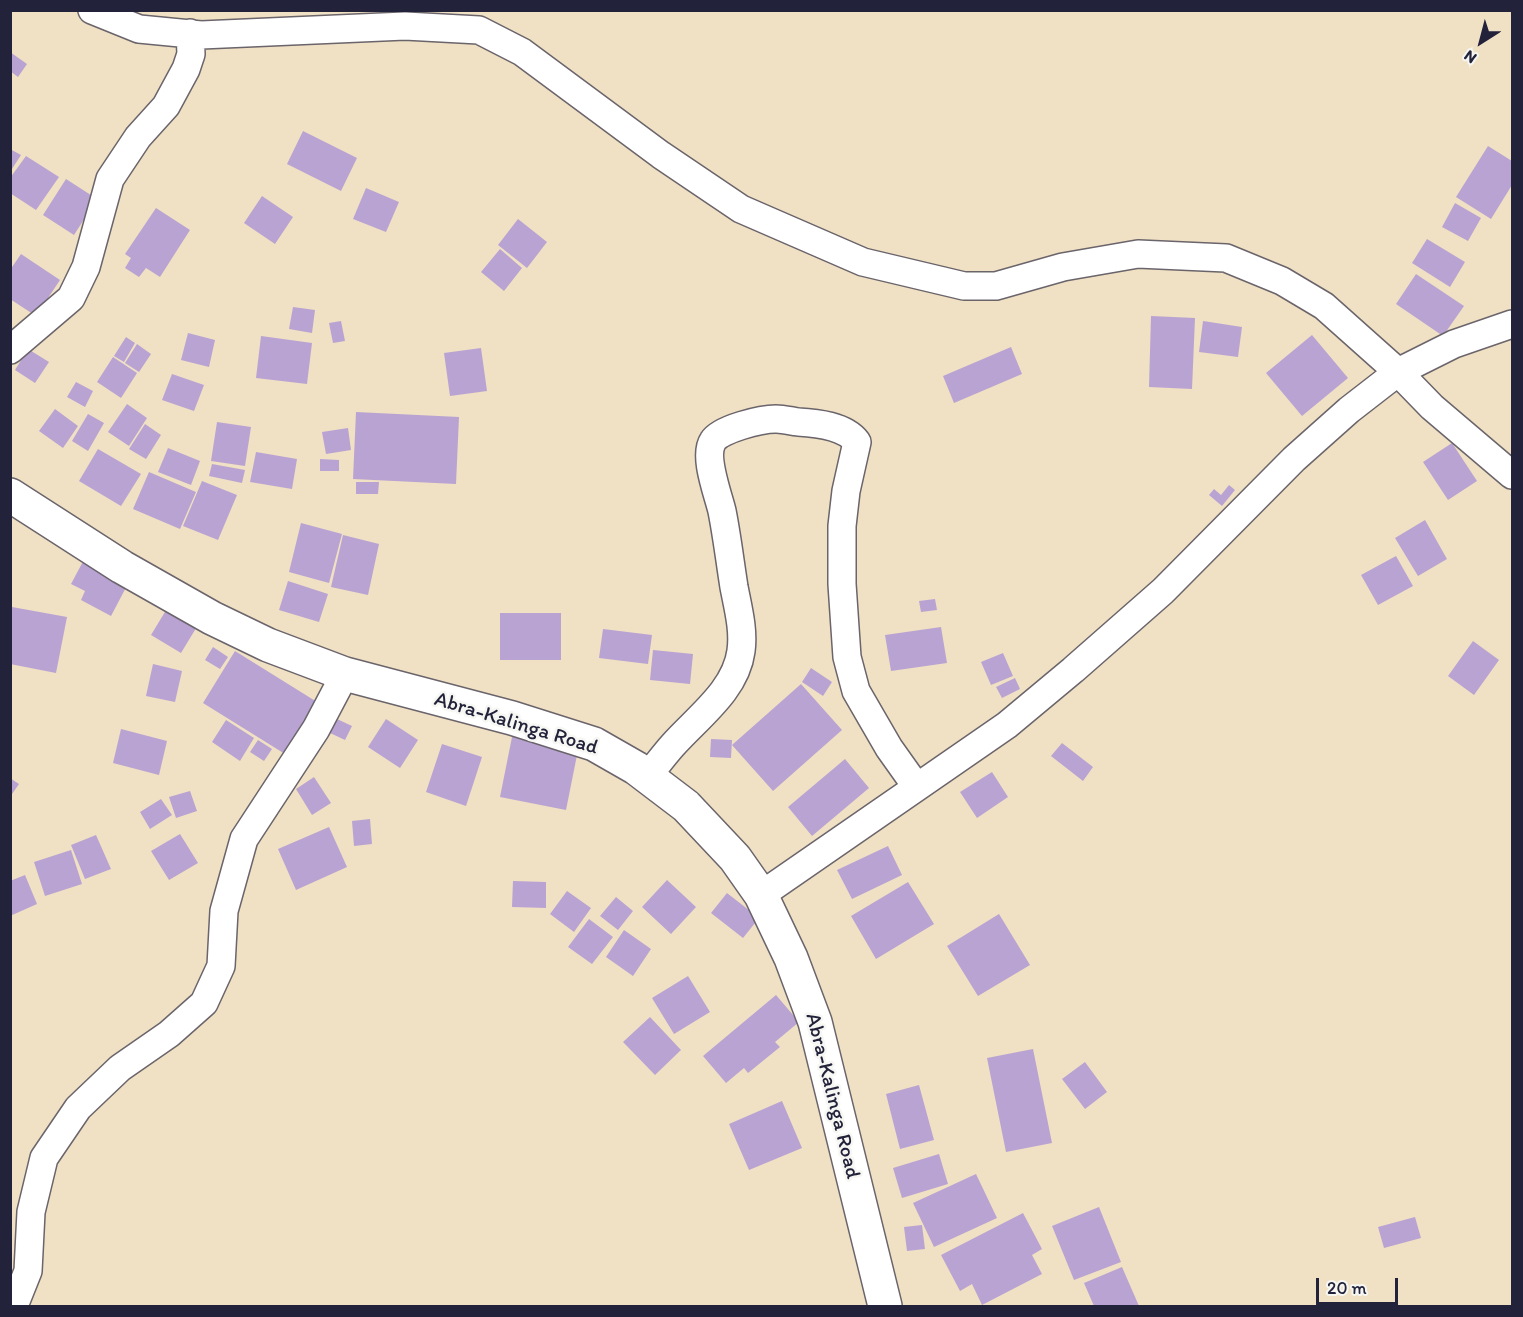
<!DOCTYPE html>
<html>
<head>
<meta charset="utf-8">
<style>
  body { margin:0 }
  #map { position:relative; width:1523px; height:1317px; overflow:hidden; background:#f0e0c4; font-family:Itim,sans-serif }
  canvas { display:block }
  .frame { position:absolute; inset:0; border:12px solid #22223b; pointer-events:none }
  .north { position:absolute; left:1451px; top:12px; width:60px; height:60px; -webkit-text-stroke:4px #f6f6f2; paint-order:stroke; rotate:216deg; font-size:16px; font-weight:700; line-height:24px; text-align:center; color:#22223b }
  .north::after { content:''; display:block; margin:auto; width:21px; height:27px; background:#22223b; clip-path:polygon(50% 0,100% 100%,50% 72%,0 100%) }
  .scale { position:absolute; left:1316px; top:1278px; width:82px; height:27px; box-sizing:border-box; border:3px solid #22223b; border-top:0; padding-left:8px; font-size:18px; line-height:21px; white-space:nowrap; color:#22223b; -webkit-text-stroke:4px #f6f6f2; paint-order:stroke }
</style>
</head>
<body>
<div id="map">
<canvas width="1523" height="1317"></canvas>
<div class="frame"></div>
<div class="north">N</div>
<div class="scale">20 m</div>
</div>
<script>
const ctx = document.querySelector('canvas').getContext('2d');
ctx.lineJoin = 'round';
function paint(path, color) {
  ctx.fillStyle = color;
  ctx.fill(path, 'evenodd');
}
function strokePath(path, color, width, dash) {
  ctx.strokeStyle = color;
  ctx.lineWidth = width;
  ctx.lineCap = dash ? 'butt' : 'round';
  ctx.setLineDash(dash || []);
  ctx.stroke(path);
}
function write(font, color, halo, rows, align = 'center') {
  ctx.font = font + ' Itim,sans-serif';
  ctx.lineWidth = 5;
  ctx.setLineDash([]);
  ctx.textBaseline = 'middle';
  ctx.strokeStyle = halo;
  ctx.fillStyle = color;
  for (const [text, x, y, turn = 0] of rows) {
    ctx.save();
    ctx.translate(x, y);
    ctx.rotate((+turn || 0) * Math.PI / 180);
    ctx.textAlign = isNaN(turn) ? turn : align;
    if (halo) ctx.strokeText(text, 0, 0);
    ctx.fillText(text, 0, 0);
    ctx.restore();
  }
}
paint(new Path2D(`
  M10,52l17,12 -9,13 -8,-6z
  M303,131l54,27 -16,33 -54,-27z
  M1488,146l24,15v24l-21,34 -35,-22z
  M10,149l11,6 -11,17z
  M26,156l33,21 -23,33 -26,-17v-15z
  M66,179l31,20 -23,36 -31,-20z
  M366,188l33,14 -13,30 -33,-13z
  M262,196l31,21 -18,27 -31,-21z
  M1455,203l26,15 -13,23 -26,-14z
  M156,208l34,22 -30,47 -14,-9 -7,9 -14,-9 6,-10 -6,-4z
  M518,219l29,23 -20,26 -29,-23z
  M1427,239l38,23 -15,25 -38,-24z
  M500,249l22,19 -18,23 -23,-19z
  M21,254l39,26 -24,36 -26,-17v-29z
  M1416,274l48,32 -21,30 -47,-32z
  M293,307l22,3 -3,23 -23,-4z
  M1151,316l44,2 -3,71 -43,-2z
  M341,321l4,20 -12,2 -4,-20z
  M1203,321l39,6 -4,30 -39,-5z
  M188,333l27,7 -6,27 -28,-7z
  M1312,335l36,43 -46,38 -36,-43z
  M261,336l51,7 -5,41 -51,-6z
  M126,337l9,6 -11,19 -10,-6z
  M137,344l14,10 -12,18 -14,-9z
  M1011,347l11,27 -68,29 -11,-27z
  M481,348l6,43 -37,5 -6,-43z
  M28,349l21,13 -14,21 -20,-13z
  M113,357l24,16 -16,25 -24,-16z
  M172,374l32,11 -10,26 -32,-11z
  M76,382l17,9 -8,16 -18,-10z
  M127,404l20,14 -18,28 -21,-14z
  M55,409l23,17 -15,22 -24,-17z
  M356,412l103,5 -3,67 -103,-5z
  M88,414l16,9 -16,28 -16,-10z
  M217,422l34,5 -6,39 -34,-5z
  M145,424l16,11 -15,24 -17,-10z
  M348,428l3,22 -25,4 -4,-22z
  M1452,443l25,38 -29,19 -25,-38z
  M168,448l32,13 -9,24 -33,-13z
  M98,449l43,25 -20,32 -42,-25z
  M256,452l41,7 -5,30 -42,-7z
  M320,459l19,1v11h-19z
  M212,464l33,6 -3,13 -33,-7z
  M149,472l47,20 -16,37 -47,-20z
  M202,481l35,14 -19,45 -35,-14z
  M356,482h23l-1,12h-22z
  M1229,485l6,5 -13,16 -13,-11 5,-6 7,6z
  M1425,520l22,39 -29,17 -23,-38z
  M301,523l41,11 -13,49 -40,-11z
  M343,535l36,9 -11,51 -37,-8z
  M87,554l44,24 -20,38 -30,-16 4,-9 -14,-7z
  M1396,556l17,30 -35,19 -17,-30z
  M288,581l40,13 -9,28 -40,-12z
  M174,597l30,18 -23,38 -30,-18z
  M935,599l2,11 -16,2 -2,-11z
  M12,607l55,10 -11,56 -46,-9z
  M500,613h61v47h-61z
  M941,627l6,36 -56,8 -6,-36z
  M603,629l49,6 -4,29 -49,-6z
  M1473,641l26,19 -25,35 -26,-19z
  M213,647l15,10 -8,12 -15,-9z
  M653,650l40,4 -3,30 -40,-4z
  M235,651l82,51 -32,52 -82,-51z
  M1003,653l10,23 -22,9 -10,-23z
  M153,664l29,7 -7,31 -29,-6z
  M811,668l21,14 -9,14 -21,-14z
  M1015,678l5,11 -18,9 -6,-11z
  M801,684l41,46 -69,61 -41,-46z
  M337,719l15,7 -7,14 -15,-7z
  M386,719l32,21 -18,28 -32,-21z
  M226,720l28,18 -14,23 -28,-19z
  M121,729l46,12 -8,34 -46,-12z
  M513,732l66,13 -13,65 -66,-13z
  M711,739l21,1 -1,18 -21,-1z
  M258,740l14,9 -8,12 -14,-9z
  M1062,743l31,24 -10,14 -32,-25z
  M442,744l40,13 -16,49 -40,-14z
  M845,759l24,29 -57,48 -24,-29z
  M992,772l16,25 -31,21 -17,-26z
  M314,777l17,26 -19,12 -16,-26z
  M10,778l9,6 -9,13z
  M190,791l7,20 -21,7 -7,-21z
  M161,799l11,16 -22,14 -10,-17z
  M370,819l2,25 -18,2 -2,-25z
  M329,827l18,40 -51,23 -18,-41z
  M180,834l18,29 -29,17 -18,-29z
  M96,835l15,34 -26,10 -14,-34z
  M888,846l14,29 -50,24 -15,-29z
  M71,850l11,34 -37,12 -11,-34z
  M25,875l12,29 -27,12v-35z
  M667,880l29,27 -25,27 -29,-27z
  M513,881l33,1v26l-34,-1z
  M908,882l26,42 -58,35 -25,-43z
  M567,891l24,17 -17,24 -24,-18z
  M727,893l32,25 -16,20 -32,-25z
  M616,897l17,14 -15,19 -18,-14z
  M999,914l31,51 -52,31 -31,-50z
  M589,919l24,18 -21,27 -24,-17z
  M624,930l27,19 -18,27 -27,-19z
  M688,976l22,36 -36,22 -22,-36z
  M776,995l23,27 -24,20 5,5 -32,26 -4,-5 -18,15 -23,-27z
  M650,1017l31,33 -26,25 -32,-33z
  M1033,1049l19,94 -46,9 -19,-94z
  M1085,1062l22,30 -22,17 -23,-30z
  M919,1085l15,55 -34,9 -14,-55z
  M782,1101l20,47 -53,22 -20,-46z
  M939,1154l9,30 -46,14 -9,-30z
  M976,1174l21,44 -63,29 -21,-44z
  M1099,1207l22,55 -47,18 -22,-54z
  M1023,1213l19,36 -10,6 10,19 -60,31 -10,-21 -12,7 -19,-36z
  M1415,1217l6,21 -37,10 -6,-21z
  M922,1225l3,24 -18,2 -3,-24z
  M1122,1267l17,39h-45l-10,-23z`), '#b9a3d2');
const street = new Path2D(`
  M92,10l47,19 62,6 204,-9 74,4 43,22 139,103 80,54 122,53 101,24h32l67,-19 75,-13 88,4 56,23 42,25 74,66 34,35 80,68
  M10,350l61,-52 15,-31 24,-88 28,-42 28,-31 20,-37 5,-15 -1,-21
  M647,777c9,-11 17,-22 26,-32 25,-28 63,-55 68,-94 3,-21 -3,-43 -7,-64 -4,-25 -7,-51 -12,-76 -4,-17 -19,-55 -9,-70 7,-12 48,-22 63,-22 7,0 15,2 22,3 19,1 47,4 59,20l-11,49 -4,35v58l5,73 9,34 33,57 27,38
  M761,895l246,-170 66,-55 90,-79 131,-132 55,-49 49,-38 56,-28 58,-20
  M14,1306l14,-35 3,-59 13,-54 34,-50 42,-40 49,-34 35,-31 17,-37 3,-55 20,-72 72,-110 29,-55`);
const primary = new Path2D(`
  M10,495l112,72 90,51 56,27 77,29 167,44 82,26 42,24 50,38 49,52 26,37 30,63 24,64 70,284`);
strokePath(street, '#6a646b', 30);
strokePath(primary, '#6a646b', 36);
strokePath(street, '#fff', 27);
strokePath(primary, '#fff', 33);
write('21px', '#22223b', '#f6f6f2', [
  ["Abra-Kalinga Road",516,724,17],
  ["Abra-Kalinga Road",832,1096,76]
]);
</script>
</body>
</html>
